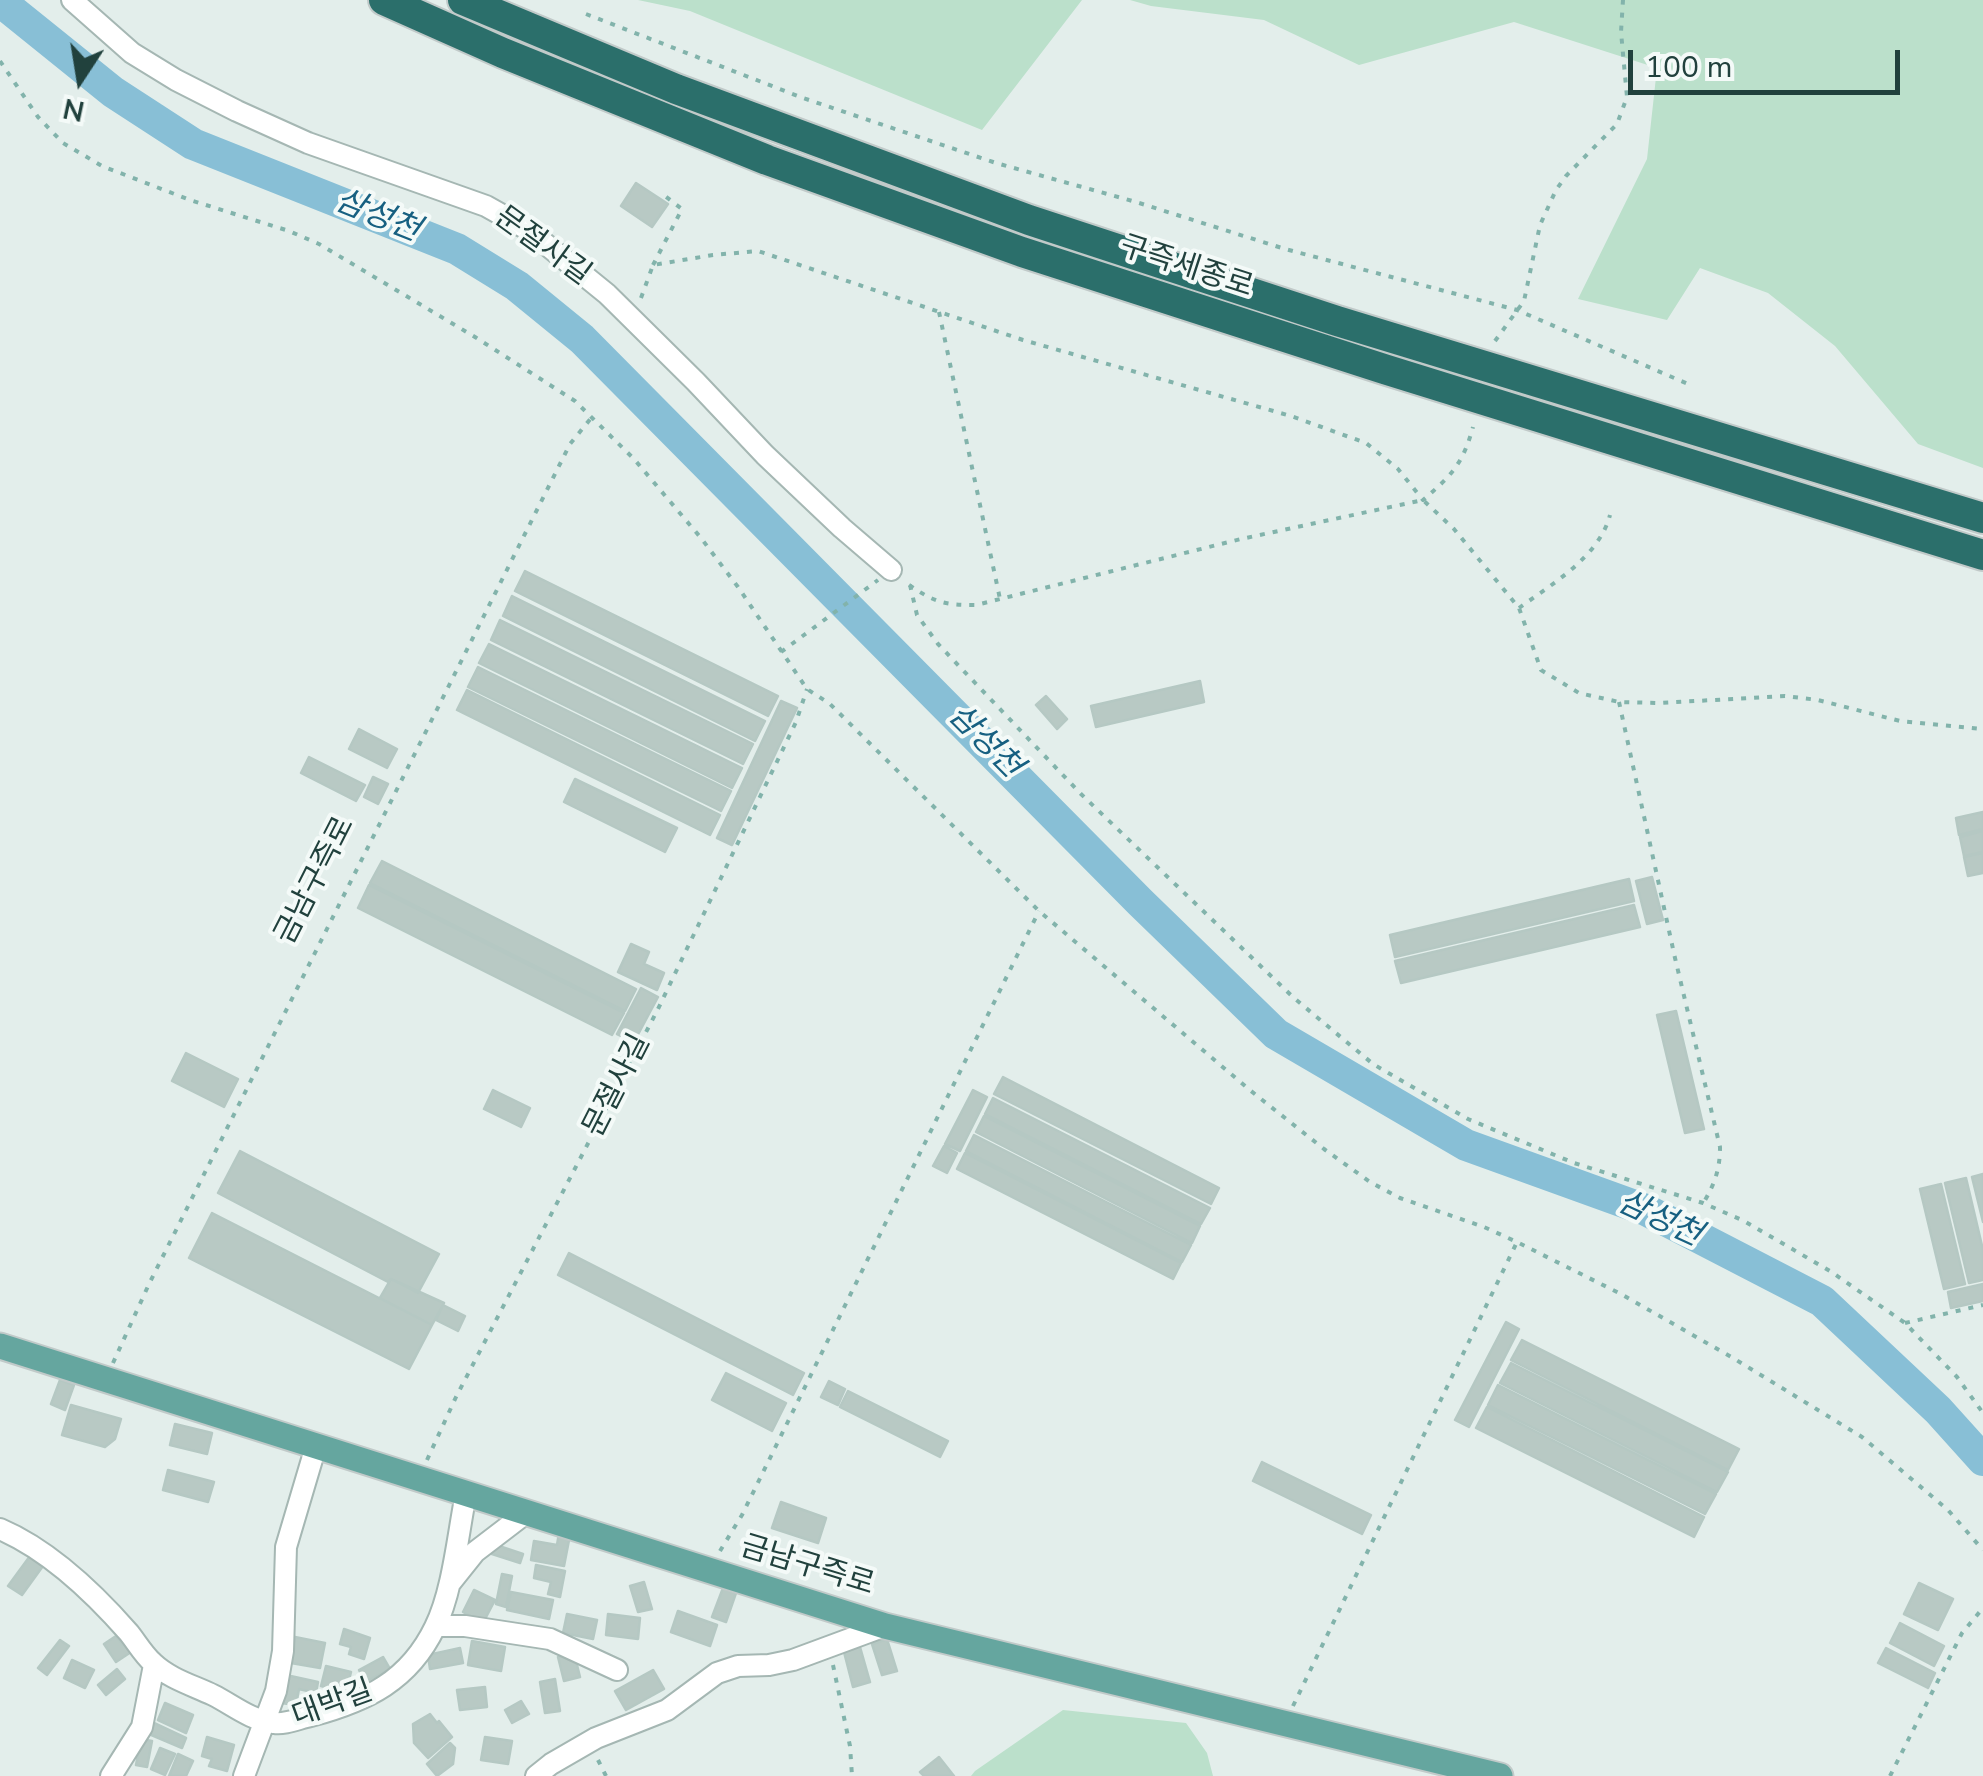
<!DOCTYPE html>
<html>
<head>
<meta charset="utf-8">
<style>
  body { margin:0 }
  #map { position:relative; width:1983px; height:1776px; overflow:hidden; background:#e3eeeb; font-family:"Nunito Sans",sans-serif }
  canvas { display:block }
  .north { position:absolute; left:30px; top:30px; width:100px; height:100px; -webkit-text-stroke:8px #f4faf8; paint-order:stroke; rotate:192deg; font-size:28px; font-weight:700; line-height:40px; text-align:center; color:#21413d }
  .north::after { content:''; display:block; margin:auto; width:35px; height:45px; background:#21413d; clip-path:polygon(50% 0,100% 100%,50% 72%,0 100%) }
  .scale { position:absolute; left:1628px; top:50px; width:272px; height:45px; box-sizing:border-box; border:5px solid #21413d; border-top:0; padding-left:12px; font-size:30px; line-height:35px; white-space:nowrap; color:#21413d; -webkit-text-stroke:8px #f4faf8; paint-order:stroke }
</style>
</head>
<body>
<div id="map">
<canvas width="1983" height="1776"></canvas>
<div class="north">N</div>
<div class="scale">100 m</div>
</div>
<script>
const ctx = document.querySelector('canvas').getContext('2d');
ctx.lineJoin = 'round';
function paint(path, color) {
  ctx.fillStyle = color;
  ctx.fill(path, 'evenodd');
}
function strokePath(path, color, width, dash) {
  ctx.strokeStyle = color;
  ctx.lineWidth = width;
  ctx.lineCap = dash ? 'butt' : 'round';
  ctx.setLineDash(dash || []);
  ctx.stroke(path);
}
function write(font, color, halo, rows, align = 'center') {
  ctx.font = font + ' "Nunito Sans","Noto Sans KR",sans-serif';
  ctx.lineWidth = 8;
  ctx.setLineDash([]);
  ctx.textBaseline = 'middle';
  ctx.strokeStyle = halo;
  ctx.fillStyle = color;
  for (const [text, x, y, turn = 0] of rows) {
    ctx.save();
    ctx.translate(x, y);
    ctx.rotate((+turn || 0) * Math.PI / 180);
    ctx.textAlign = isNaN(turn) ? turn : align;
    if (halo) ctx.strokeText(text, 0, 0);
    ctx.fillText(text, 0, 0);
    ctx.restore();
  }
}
paint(new Path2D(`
  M638,0h444l-100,130 -292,-119z
  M1130,0h853v468l-65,-24 -83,-98 -67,-53 -68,-25 -33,52 -89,-21 69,-140 10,-91 -143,-46 -155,43 -95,-45 -113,-14z
  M1063,1710l123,13 21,30 6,23h-242l4,-5z`), '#bbe0cb');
strokePath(new Path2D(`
  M0,17l16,-3`), '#88bfd6', 5);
strokePath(new Path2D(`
  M0,1l113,91 80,52 264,105 60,37 65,53 558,563 136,132 190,111 180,65 176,91 116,109 45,50`), '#88bfd6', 32);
const building = new Path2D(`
  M636,183l32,21 -16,23 -31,-21z
  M525,571l253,125 -10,20 -253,-125z
  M512,596l253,125 -10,20 -252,-125z
  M500,620l253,124 -10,20 -252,-124z
  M489,644l253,124 -10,20 -253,-125z
  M478,667l253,124 -10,20 -253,-124z
  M1200,681l4,21 -108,25 -5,-21z
  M467,690l253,125 -10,20 -253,-125z
  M1046,696l21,23 -10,10 -21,-24z
  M781,701l16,7 -65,137 -15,-7z
  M359,729l38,20 -10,19 -38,-19z
  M309,757l56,28 -9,16 -55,-28z
  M373,777l15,7 -10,20 -14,-7z
  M575,779l102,49 -12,24 -101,-50z
  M1983,812v17l-24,6 -3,-17z
  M1983,831v21l-19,4 -4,-19z
  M1983,853v20l-15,3 -4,-19z
  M382,861l254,128 -11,22 -255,-128z
  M1652,877l11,43 -16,4 -11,-43z
  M1629,879l5,22 -239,56 -5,-22z
  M369,885l255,128 -12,22 -254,-127z
  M1634,905l6,22 -239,56 -6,-22z
  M631,944l18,8 -5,12 20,9 -7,17 -39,-18z
  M641,988l17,9 -24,45 -17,-8z
  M1676,1011l28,118 -19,4 -28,-118z
  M186,1053l52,26 -14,28 -52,-26z
  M1003,1077l216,111 -8,16 -217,-110z
  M493,1090l37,18 -9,19 -37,-18z
  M973,1090l14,7 -27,54 -15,-7z
  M993,1098l217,110 -9,16 -216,-110z
  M984,1116l216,110 -8,17 -216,-111z
  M974,1135l217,110 -9,17 -216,-111z
  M944,1146l13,7 -10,20 -14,-7z
  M240,1151l199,103 -21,39 -27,-14 -3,3 -170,-89z
  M965,1153l216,110 -8,16 -216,-110z
  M1983,1174v48l-11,-45z
  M1966,1178l17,72v30l-14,3 -24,-100z
  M1941,1184l24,100 -21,5 -24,-100z
  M212,1213l220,112 -23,44 -220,-111z
  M569,1253l235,120 -11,22 -235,-120z
  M391,1279l53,24 -12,22 -52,-27z
  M1983,1284v17l-32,7 -3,-16z
  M443,1305l22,11 -7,15 -22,-11z
  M1506,1322l13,7 -50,98 -14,-7z
  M1522,1340l217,109 -11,21 -217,-110z
  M1511,1363l217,109 -11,20 -217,-109z
  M726,1373l60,30 -14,28 -60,-31z
  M60,1380l14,5 -9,25 -14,-6z
  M829,1381l16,8 -7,16 -17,-8z
  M1498,1385l218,109 -11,20 -217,-109z
  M848,1391l100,50 -8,16 -100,-50z
  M71,1405l50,14 -6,20 -10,8 -43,-12z
  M1487,1407l217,110 -10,20 -218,-109z
  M175,1424l37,9 -5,21 -37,-9z
  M1262,1462l109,53 -9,19 -109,-53z
  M168,1470l46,12 -6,20 -45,-12z
  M781,1502l45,16 -8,25 -46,-15z
  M559,1533l11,2 -6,31 -33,-6 3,-19 23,4z
  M496,1545l27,9 -3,9 -28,-9z
  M30,1556l13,10 -21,29 -14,-9z
  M536,1565l29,6 -5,26 -12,-3 3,-12 -17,-4z
  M502,1574l10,2 -6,31 -10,-3z
  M644,1582l8,27 -14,3 -8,-26z
  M1919,1583l34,16 -15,31 -34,-16z
  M723,1588l13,5 -10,29 -14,-5z
  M474,1590l21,10 -12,23 -20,-11z
  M511,1592l42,8 -4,19 -42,-9z
  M678,1611l39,14 -7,21 -39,-14z
  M567,1614l30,6 -4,19 -30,-6z
  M608,1614l32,4 -2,21 -32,-4z
  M1900,1623l44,23 -10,20 -44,-23z
  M344,1629l26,9 -6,21 -15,-5 2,-7 -11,-3z
  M116,1636l7,9 6,-4 5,9 -18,12 -12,-18z
  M295,1637l30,6 -5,25 -29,-5z
  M887,1639l10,32 -15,4 -10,-31z
  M60,1640l9,6 -22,29 -9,-7z
  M472,1641l33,6 -4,24 -33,-6z
  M860,1647l10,35 -17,5 -9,-35z
  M460,1648l3,15 -33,6 -2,-14z
  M1886,1648l49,25 -7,15 -50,-25z
  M574,1653l6,24 -16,4 -6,-24z
  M383,1657l7,12 -25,13 -6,-12z
  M72,1660l22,10 -9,18 -21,-10z
  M326,1666l25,6 -5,21 -25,-7z
  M117,1669l8,10 -19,16 -8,-10z
  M653,1670l11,19 -38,21 -11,-19z
  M286,1675l32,7 -2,11 -17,-4 -3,16 -15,-2z
  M555,1679l5,32 -15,2 -5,-31z
  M485,1687l2,20 -27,3 -3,-20z
  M521,1701l8,13 -17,9 -7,-13z
  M165,1703l28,12 -7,18 -28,-13z
  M430,1714l7,9 2,-2 13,16 -24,21 -14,-15 -1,-19z
  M154,1723l32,15 -4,10 -33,-14z
  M207,1737l27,8 -7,26 -18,-5 3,-7 -10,-3z
  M485,1737l27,4 -4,23 -27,-4z
  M141,1739l11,2 -5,26 -11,-2z
  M450,1743l5,5 -2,16 -16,12 -10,-12z
  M160,1748l15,6 -10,21 -14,-6z
  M178,1754l15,7 -7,15h-17z
  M939,1757l15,19h-30l-4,-4z`);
paint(building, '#b8c9c4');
strokePath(building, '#b5c8c3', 2.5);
const minor = new Path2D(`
  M72,0l60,53 44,27 61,31 71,32 178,63 41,23 80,65 89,88 69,73 77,73 49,42
  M0,1529c49,21 94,64 129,104 8,10 14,21 24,30 17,16 39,22 60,32 20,10 37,25 61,28 11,2 26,-5 37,-7 56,-15 98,-35 124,-89 18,-36 23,-94 31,-133
  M451,1582l24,-30 51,-39
  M436,1626h29l85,13 67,31
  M111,1776l31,-49 12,-62
  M244,1776l32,-85 7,-40 3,-104 30,-101
  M536,1776l15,-12 45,-26 71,-28 50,-37 21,-7 31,-1 24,-5 92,-34`);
const major = new Path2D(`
  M0,1346l885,280 615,150`);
const highway = new Path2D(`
  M384,0l119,53 264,107 255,92 362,117 599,186
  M463,0l213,89 353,131 308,101 646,197`);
strokePath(minor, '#a5b7b3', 24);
strokePath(major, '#c1cac9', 29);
strokePath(highway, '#c1cac9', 34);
strokePath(new Path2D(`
  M586,14l217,84 193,65 140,39 149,47 232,61 171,74
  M0,61l38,56 25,26 39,23 88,34 99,31 30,13 156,93 100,64 59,58 67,79 37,49 69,102 23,15 209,207 212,180 73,58 46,33 30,16 84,29 33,15 104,52 112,64 129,79 86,73 35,40
  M653,265l29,-56 -21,-16
  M641,298l12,-33 60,-10 45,-4 265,89 268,76 75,27 32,26 25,31c28,-24 40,-36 50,-73
  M939,312l61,287
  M1495,341l29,-40 16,-76 16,-35 10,-14 51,-52 10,-27 -6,-65 2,-32
  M909,585c27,18 35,20 67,20l265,-66 182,-39 31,29 65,79 22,62 38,23 40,9 41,1 125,-7 33,4 82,21 83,8
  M910,585l7,30 21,29 143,150 213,204 79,66 95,55 106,44 129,40 41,18 86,50 75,52 52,54 26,36
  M1519,608c33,-24 80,-51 91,-93
  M781,652l97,-72
  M1619,702l56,256 45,189c0,22 -5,36 -16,55
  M1905,1323l78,-18
  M113,1363l36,-79 421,-840 22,-27
  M427,1460l29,-63 201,-386 139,-289 11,-33
  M720,1551l22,-36 297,-604
  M833,1665l17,81 2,30
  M1293,1706l224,-464
  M598,1760l8,16
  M1890,1776l72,-143 21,-25`), '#82b3ab', 4, [5, 8]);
strokePath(minor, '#fff', 20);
strokePath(major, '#65a69f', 25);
strokePath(highway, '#2b6f6b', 30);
write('30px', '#21413d', '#f4faf8', [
  ["문절사길",542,247,36],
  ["구즉세종로",1186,268,18],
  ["금남구즉로",316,881,-63],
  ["문절사길",618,1086,-63],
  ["금남구즉로",807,1567,17],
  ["대박길",333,1705,-20]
]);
write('italic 32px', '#176081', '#f4faf8', [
  ["삼성천",377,217,22],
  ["삼성천",984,742,45],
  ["삼성천",1659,1220,25]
]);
</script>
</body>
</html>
